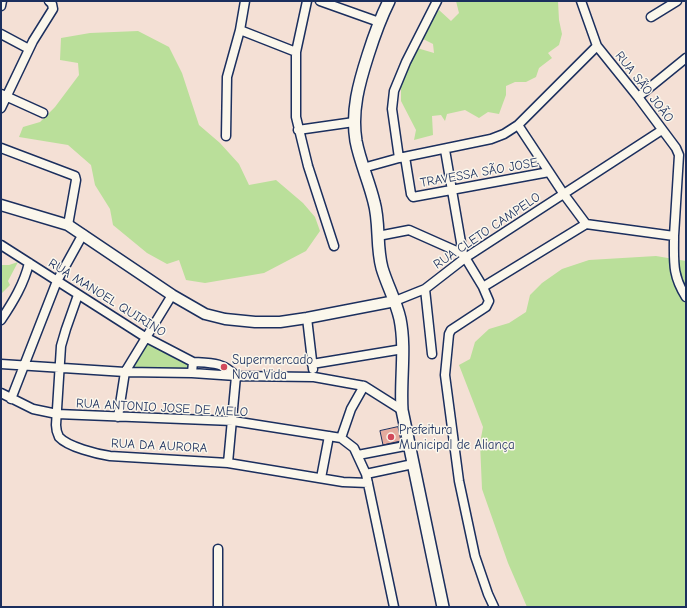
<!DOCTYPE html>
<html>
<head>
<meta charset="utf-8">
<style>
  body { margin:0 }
  #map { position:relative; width:687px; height:608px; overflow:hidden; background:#f4e0d5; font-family:"Comic Neue",sans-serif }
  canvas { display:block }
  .frame { position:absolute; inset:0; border:2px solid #1b2f5e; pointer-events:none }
</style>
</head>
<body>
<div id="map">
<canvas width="687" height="608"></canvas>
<div class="frame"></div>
</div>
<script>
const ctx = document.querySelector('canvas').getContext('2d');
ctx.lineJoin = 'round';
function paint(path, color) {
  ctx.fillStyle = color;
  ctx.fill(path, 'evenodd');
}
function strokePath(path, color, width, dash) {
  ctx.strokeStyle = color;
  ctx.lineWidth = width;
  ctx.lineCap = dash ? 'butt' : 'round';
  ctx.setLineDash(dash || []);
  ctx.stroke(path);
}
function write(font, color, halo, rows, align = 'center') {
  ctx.font = font + ' "Comic Neue",sans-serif';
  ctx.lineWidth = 3;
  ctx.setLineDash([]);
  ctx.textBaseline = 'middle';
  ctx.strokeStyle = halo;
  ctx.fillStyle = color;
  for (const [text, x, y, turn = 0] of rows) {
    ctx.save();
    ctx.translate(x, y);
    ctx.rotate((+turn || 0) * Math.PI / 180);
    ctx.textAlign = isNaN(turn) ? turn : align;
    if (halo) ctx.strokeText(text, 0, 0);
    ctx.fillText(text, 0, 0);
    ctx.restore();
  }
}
paint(new Path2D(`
  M456,1h102l1,19 3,14 -3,11 -11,8 4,5 -13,10 -3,9 -10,5h-11l-9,4v9l-7,19 -11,-2 -9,6 -14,-8 -18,4 -2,7 -4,-6 -9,1 1,19 -19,5 2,-10 -15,-29v-16l4,-11 12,-26 17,5 -1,-9 -10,-5 8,-18 8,-11 12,11 8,-8z
  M138,31l31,16 13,26 17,52 21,18 19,21 10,21 27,-5 27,23 12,14 5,14 -14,20 -42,22 -59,10 -19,-3 -7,-20 -12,4 -20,-11 -34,-28 -3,-16 -15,-24 -4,-20 -23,-20 -49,-8 4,-10 17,-5 15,-15 24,-32 -1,-12 -18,-3 1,-22 29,-5z
  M656,256l30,5v346h-159l-19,-44 -26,-74 -2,-46 3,-16 -24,-62 11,-6 5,-17 14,-13 20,-6 17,-11 4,-17 12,-12 20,-14 27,-9z
  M18,262l-10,19 2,4 -9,9v-29h8z
  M148,341l41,22 -2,7 -56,-3z`), '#badf9a');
const building = new Path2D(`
  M398,427l3,14 -18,4 -3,-14z`);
paint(building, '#e4ab9e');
strokePath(building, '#1b2f5e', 1);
const minor = new Path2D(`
  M307,1l-11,51v65l12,49 26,80
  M320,1l59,21
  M581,1l16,45 41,51 38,51 3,7 -5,81
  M1,6l1,-5
  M651,17l26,-16
  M240,30l56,22
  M1,34l28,15
  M1,94l42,19
  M638,97l48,-39
  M1,108l32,-67 20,-32 -1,-5 -3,-3
  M518,125l45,68 23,31 88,12c0,26 -2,39 12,61
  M298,130l56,-8
  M226,136l1,-59 13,-47 5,-29
  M1,148l74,28 1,4 -8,45
  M445,150l18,104 20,33 6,14 -3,6 -35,23 -2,4 -4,41 14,106 16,75 13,38 6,13
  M405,157l6,37 2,3 136,-25
  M399,158l-7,-49 2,-18 12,-29 31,-61
  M363,168l36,-10 92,-19 13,-5 14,-9 79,-79
  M378,236l31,-6 54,24
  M1,245l144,92 48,25 -1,11
  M483,287l103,-63
  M425,289l7,65
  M78,295l-12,34 -5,17 -5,79c0,4 1,8 3,12 9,10 38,17 51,19l118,7 115,19 25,1
  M395,301l30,-12 40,-31 197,-128
  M307,318l6,51
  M1,320c12,-18 23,-36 28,-57
  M193,362c18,1 30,0 43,14l-8,87
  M1,364l124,8 67,1 44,3 78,1 50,9 38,24
  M312,364l91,-15
  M1,393l32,16 24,5 176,7 108,17 13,10 12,26 28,133
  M11,399l46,-118 26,-47
  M118,417l7,-45 47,-77
  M341,438l10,-29 13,-23
  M358,455l52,-10
  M366,474l47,-10
  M321,478l8,-42
  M218,607v-58`);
const tertiary = new Path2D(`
  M1,205l67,20 104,70 33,19 20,5 30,3h25l27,-4 88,-17`);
const secondary = new Path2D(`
  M389,1c-9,18 -15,35 -21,54 -9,28 -17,56 -12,86 4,21 13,40 18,61 6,21 2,44 8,66 5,17 14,33 18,51 6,30 0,61 2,91l41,197`);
strokePath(minor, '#1b2f5e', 11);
strokePath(tertiary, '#1b2f5e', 13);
strokePath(secondary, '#1b2f5e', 14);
strokePath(minor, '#fbf7ec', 8);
strokePath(tertiary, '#fbf7ec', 10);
strokePath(secondary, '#fbf7ec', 11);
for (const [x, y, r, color] of [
  [224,367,4,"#d1495b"],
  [391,437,4,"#d1495b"]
]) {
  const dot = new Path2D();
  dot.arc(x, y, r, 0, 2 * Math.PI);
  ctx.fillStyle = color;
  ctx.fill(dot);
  strokePath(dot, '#fbf7ec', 1.5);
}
write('13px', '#1b2f5e', '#fbf7ec', [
  ["RUA SÃO JOÃO",644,87,52],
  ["TRAVESSA SÃO JOSE",479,173,-10],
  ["RUA CLETO CAMPELO",487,231,-34],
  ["RUA MANOEL QUIRINO",107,298,32],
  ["RUA ANTONIO JOSE DE MELO",162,408,3],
  ["RUA DA AURORA",159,446,3]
]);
write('13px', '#1b2f5e', '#fbf7ec', [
  ["Supermercado",232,360],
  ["Nova Vida",232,375],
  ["Prefeitura",399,430],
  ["Municipal de Aliança",399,445]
], 'left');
</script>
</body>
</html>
